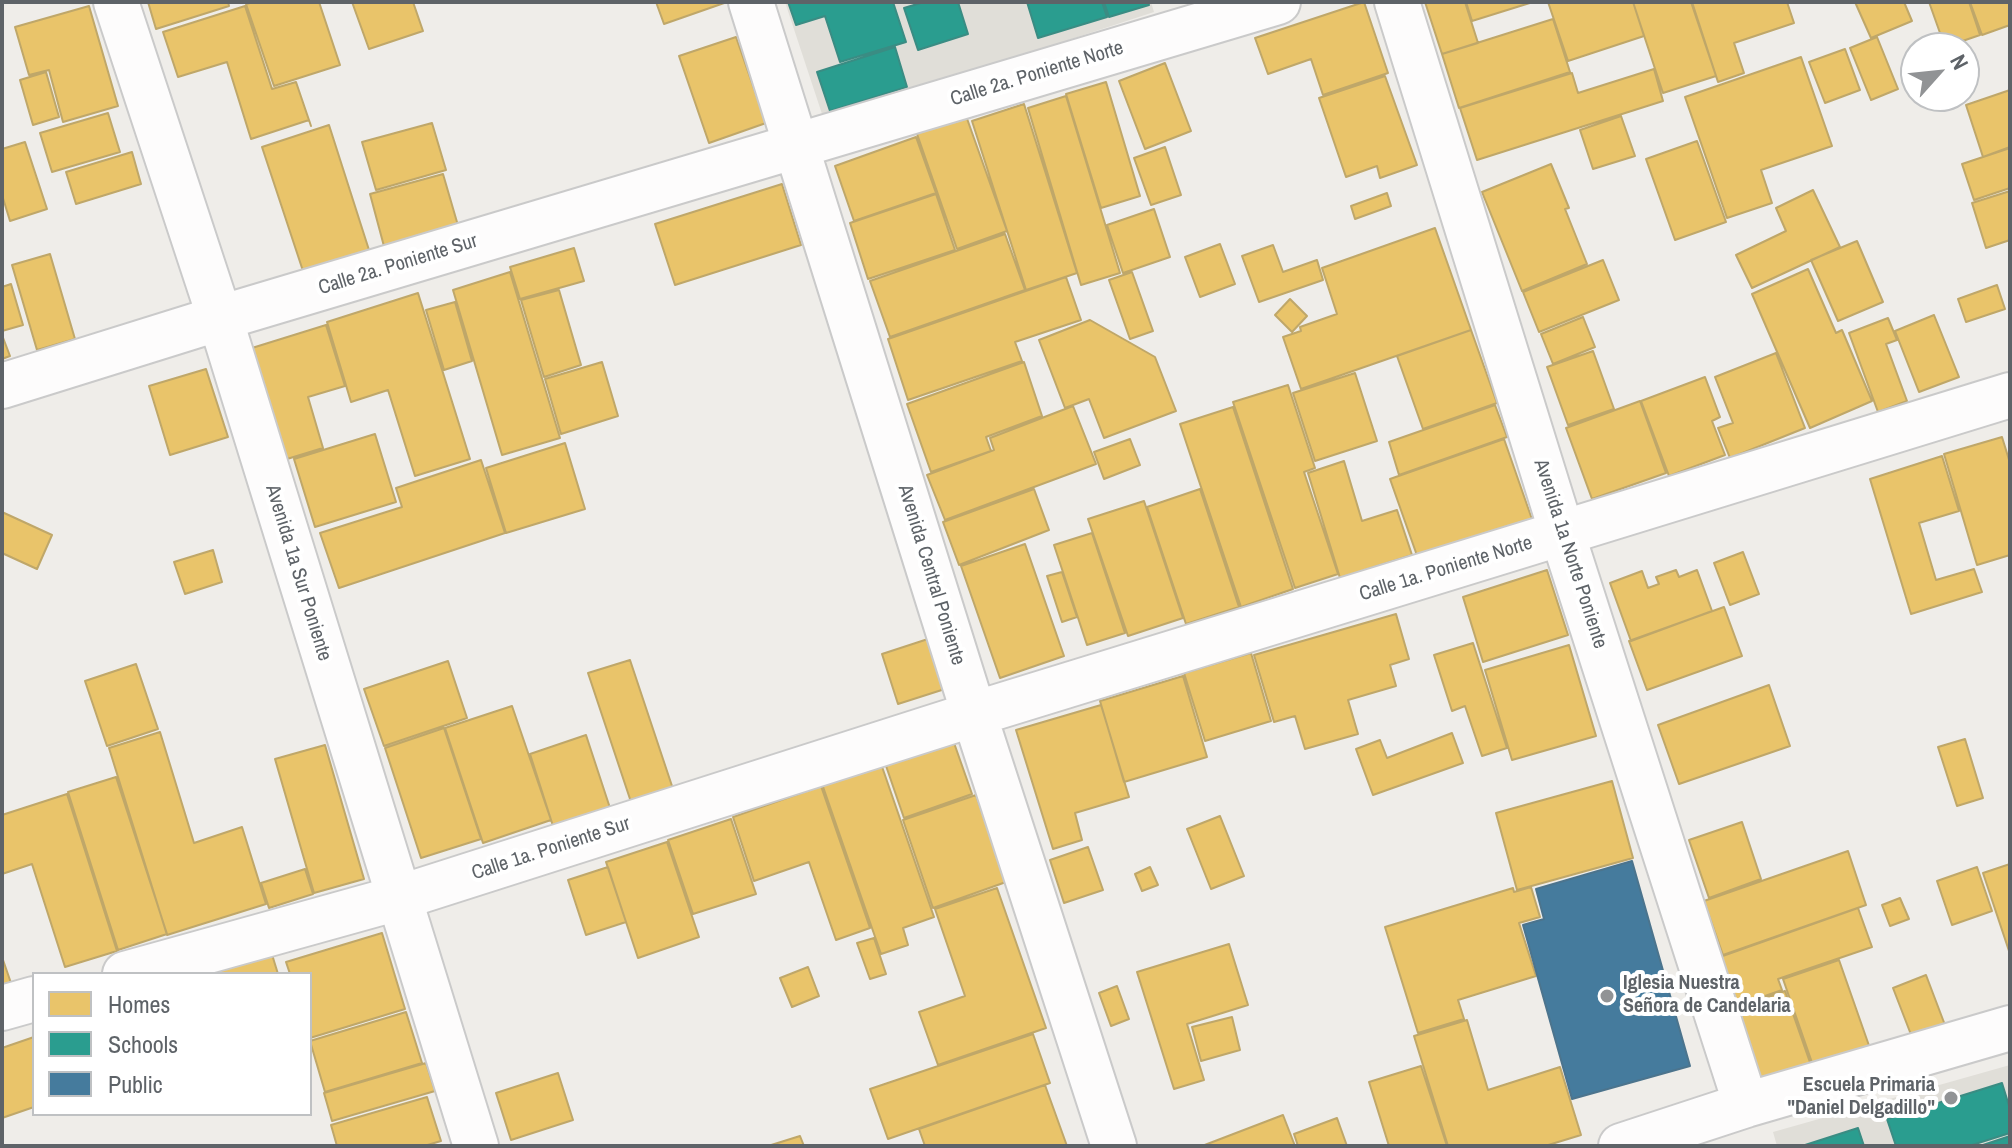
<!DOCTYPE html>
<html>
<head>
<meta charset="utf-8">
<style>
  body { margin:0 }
  #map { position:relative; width:2012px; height:1148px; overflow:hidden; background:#efede9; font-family:"Archivo Narrow",sans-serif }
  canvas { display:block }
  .frame { position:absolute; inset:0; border:4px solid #5e6368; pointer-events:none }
  .legend { position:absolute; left:32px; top:972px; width:280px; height:144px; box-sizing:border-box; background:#fff; border:2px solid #bfc1c3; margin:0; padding:10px 14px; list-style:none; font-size:24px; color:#5e6368 }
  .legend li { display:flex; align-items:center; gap:16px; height:40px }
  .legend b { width:40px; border:2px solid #bfc1c3 }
  .north { position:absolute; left:1900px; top:32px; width:80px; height:80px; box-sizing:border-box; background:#fff; border:2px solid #bfc1c3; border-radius:50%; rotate:63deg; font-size:22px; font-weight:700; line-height:32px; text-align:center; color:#5e6368 }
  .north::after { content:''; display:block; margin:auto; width:28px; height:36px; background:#919395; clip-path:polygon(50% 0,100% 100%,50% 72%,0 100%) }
</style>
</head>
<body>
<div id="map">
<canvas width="2012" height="1148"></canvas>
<div class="frame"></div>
<ul class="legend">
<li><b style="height:22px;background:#e9c46a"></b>Homes</li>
<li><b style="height:22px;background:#2a9d8f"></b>Schools</li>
<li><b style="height:22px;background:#457b9d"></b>Public</li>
</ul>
<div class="north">N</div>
</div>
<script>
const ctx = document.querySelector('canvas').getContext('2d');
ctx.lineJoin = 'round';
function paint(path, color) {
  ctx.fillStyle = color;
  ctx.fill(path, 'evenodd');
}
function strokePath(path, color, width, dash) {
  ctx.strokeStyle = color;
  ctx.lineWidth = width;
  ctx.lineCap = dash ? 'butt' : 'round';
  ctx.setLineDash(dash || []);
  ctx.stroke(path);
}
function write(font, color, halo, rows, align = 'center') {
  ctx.font = font + ' "Archivo Narrow",sans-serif';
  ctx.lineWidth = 8;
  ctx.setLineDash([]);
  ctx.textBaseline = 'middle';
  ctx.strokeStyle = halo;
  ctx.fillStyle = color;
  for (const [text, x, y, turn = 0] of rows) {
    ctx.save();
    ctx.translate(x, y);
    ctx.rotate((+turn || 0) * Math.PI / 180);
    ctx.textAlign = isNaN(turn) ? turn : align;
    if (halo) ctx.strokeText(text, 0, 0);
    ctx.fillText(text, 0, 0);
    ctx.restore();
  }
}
paint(new Path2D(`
  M785,2h366l3,10 -330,108z
  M2010,1065v81h-233l-4,-14z`), '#e0ded8');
const homes = new Path2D(`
  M148,2h80l1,4 -73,23z
  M254,2h65l21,63 -66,21 -28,-82z
  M352,2h61l10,29 -54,18z
  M656,2h71l-63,22z
  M1364,2l24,71 -65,22 -12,-36 -43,15 -13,-36z
  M1425,2h40l13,41 -36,11z
  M1466,2h67l-61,19z
  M1548,2h85l11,34 -76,25z
  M1633,2h58l25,74 -53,17z
  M1692,2h95l7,21 -60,20 10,30 -26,9z
  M1855,2h49l8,19 -41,17z
  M1929,2h40l11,33 -35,12z
  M1970,2h40v23l-28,10z
  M89,6l29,100 -55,16 -14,-52 -20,5 -14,-48z
  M245,6l27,83 24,-7 15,44 -2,-6 -58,19 -24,-77 -49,15 -15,-45z
  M1553,19l17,53 -111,36 -17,-54z
  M736,37l30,86 -57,20 -30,-87z
  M1877,37l21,52 -27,11 -21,-52z
  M1845,49l15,41 -35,13 -16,-41z
  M1801,57l31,89 -71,24 11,33 -45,15 -42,-121z
  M1165,63l26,68 -46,18 -26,-68z
  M1654,69l9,32 -186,59 -17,-52 112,-35 6,20z
  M46,72l13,45 -26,8 -13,-45z
  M1385,76l32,89 -37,13 -3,-12 -31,11 -27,-79z
  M1106,82l34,114 -39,12 -35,-114z
  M2010,90v57l-27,10 -17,-52z
  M1066,96l54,177 -39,12 -53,-177z
  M1024,104l53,169 -51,17 -54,-169z
  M108,113l12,39 -68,20 -12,-39z
  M965,113l42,118 -50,18 -41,-118z
  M1621,116l14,40 -42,13 -13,-39z
  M432,123l14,47 -70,20 -14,-48z
  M329,125l40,125 -66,21 -41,-124z
  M916,137l20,56 -82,28 -19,-55z
  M1697,141l29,81 -51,18 -29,-81z
  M25,142l22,67 -37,12 -8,-26v-46z
  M1165,147l16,48 -30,10 -17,-47z
  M2010,148v40l-36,12 -12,-36z
  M132,152l9,32 -65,20 -10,-32z
  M1551,164l18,44 -4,1 22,55 -65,27 -40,-99z
  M443,174l16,55 -74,21 -15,-56z
  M782,184l19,61 -126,40 -20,-61z
  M1813,190l27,57 -88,41 -16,-33 50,-24 -10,-23z
  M2010,191v49l-24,8 -14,-45z
  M1387,193l4,13 -36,13 -4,-13z
  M936,194l19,56 -87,29 -18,-56z
  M1154,209l16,48 -47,16 -16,-48z
  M1435,228l36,102 -170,59 -18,-52 18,-6 -1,-4 37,-13 -15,-46z
  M1005,234l20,56 -135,47 -20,-56z
  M1857,241l26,61 -45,19 -27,-61z
  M1220,244l15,40 -35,13 -15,-40z
  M1273,245l10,27 34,-12 6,20 -64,22 -17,-46z
  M574,248l10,33 -64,18 -10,-32z
  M50,254l25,85 -38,11 -25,-85z
  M1603,260l16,40 -80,32 -16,-40z
  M1808,269l28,64 6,-3 30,71 -62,27 -58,-134z
  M510,272l50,166 -58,17 -49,-165z
  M1132,272l21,59 -23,8 -21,-59z
  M1066,277l15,43 -66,22 7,19 -114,39 -20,-61z
  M11,284l12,41 -21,6v-44z
  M1997,285l8,24 -39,13 -8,-23z
  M559,290l22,75 -37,12 -23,-77z
  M418,293l52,166 -55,17 -27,-86 -37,12 -24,-80z
  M1290,299l17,17 -15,16 -17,-17z
  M455,302l17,59 -28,9 -18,-60z
  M1934,315l25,62 -40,15 -24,-61z
  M1583,317l12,30 -42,17 -12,-30z
  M1888,318l9,22 -11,4 21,57 -29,11 -29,-79z
  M1090,320l65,37 21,54 -72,27 -15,-39 -24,9 -26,-68z
  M326,325l19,61 -37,11 15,51 -36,11 -35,-111z
  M1471,330l26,73 -74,26 -26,-73z
  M2,335l8,21 -8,3z
  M1593,351l21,58 -46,16 -21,-58z
  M1776,353l29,75 -75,30 -12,-30 15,-5 -18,-46z
  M602,362l16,54 -57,18 -16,-55z
  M1024,362l18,54 -56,21 5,14 -60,21 -24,-68z
  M206,369l22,68 -58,18 -21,-69z
  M1355,373l22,68 -62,20 -22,-68z
  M1705,377l15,40 -8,4 13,34 -56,21 -28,-75z
  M1288,385l27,83 -11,4 34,102 -43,14 -62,-186z
  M1640,401l26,72 -74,26 -26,-71z
  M1495,405l12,32 -108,38 -10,-33z
  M1073,406l23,58 -151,56 -18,-45 67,-25 -4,-12z
  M1233,407l60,182 -52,18 -61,-183z
  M375,434l21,68 -81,25 -21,-68z
  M2002,437l8,26v92l-33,10 -33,-111z
  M1130,439l10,26 -36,14 -10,-27z
  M1504,439l30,86 -114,39 -30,-85z
  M565,443l20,66 -79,24 -20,-65z
  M1942,456l17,55 -40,12 17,57 38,-11 8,23 -71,22 -41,-135z
  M481,460l24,73 -166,55 -19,-55 82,-26 -6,-19z
  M1344,461l18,60 35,-11 15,45 -72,23 -32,-105z
  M1034,489l15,41 -90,35 -16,-43z
  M1200,489l39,118 -53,17 -39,-117z
  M1144,501l39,117 -55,18 -40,-117z
  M2,512l50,23 -15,34 -35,-16z
  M1092,533l33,100 -38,12 -33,-100z
  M1025,544l39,112 -64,22 -39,-112z
  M213,550l9,32 -37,12 -11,-32z
  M1743,552l16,42 -29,11 -16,-42z
  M1547,570l21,65 -85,27 -20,-65z
  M1676,570l3,7 18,-7 15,41 -81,30 -21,-58 32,-12 6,17 11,-4 -3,-7z
  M1062,572l15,45 -15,5 -15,-46z
  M1724,607l18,49 -95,34 -18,-49z
  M1396,614l13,45 -19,6 6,21 -48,14 10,34 -53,15 -10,-33 -21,6 -20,-67z
  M931,638l17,50 -50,16 -16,-50z
  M1473,643l34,105 -25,8 -17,-50 -13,5 -18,-56z
  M1569,645l27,91 -84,24 -27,-90z
  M1251,653l20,68 -66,20 -21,-68z
  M630,660l43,129 -42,13 -43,-129z
  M448,661l19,57 -83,28 -20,-57z
  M136,664l22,65 -51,17 -22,-65z
  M1183,676l24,81 -83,25 -24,-81z
  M1769,685l21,61 -111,38 -21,-59z
  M1101,705l28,92 -54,16 7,27 -29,9 -37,-119z
  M512,706l39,114 -68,23 -38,-115z
  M444,728l37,111 -60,19 -36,-110z
  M160,732l34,111 48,-16 24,77 -99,31 -58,-187z
  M1452,733l11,30 -90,32 -17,-46 24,-9 7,18z
  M586,735l24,73 -57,18 -23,-72z
  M1965,739l18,59 -26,8 -19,-59z
  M953,740l19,54 -68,24 -19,-55z
  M325,745l39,134 -50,14 -39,-134z
  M879,758l55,159 -31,11 5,17 -27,9 -61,-176z
  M116,777l51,157 -49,16 -50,-158z
  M1612,781l21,77 -116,32 -21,-77z
  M821,786l49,142 -34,12 -27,-78 -55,19 -21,-64z
  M67,794l50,157 -52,16 -33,-103 -30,10v-59z
  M976,795l30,87 -73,26 -30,-88z
  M1220,816l24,60 -33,13 -24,-60z
  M731,819l25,75 -63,20 -25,-74z
  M1742,822l19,57 -52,19 -20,-58z
  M667,842l32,95 -61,21 -32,-96z
  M1088,847l15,43 -39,13 -14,-43z
  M1848,851l18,54 -143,50 -19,-54z
  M2010,864v90l-27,-81z
  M608,867l18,55 -40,13 -18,-55z
  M1150,867l8,18 -16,6 -7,-17z
  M1977,867l15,44 -40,14 -15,-44z
  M305,869l8,25 -44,14 -8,-25z
  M1531,887l9,30 -21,6 17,53 -78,24 6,19 -46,14 -33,-106 128,-39 1,4z
  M997,888l49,140 -108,37 -19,-53 46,-16 -30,-87z
  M1900,898l9,21 -19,7 -8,-21z
  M1858,908l14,39 -94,32 4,11 -48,17 -17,-49z
  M382,933l23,76 -95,29v-64h-20l-4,-12z
  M874,938l12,36 -16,5 -13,-36z
  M1229,944l19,61 -61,19 17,56 -30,9 -37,-117z
  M270,948l8,26h-73z
  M2,957l9,26 -9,3z
  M1839,960l34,97 -56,20 -34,-98z
  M808,967l11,29 -27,11 -12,-29z
  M1926,975l22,58 -33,12 -22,-57z
  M1117,986l12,33 -18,7 -12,-33z
  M1785,991l28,80 -50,18 -28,-80z
  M406,1012l16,51 -97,29 -15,-51z
  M1232,1017l8,33 -39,11 -9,-34z
  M1467,1020l21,70 72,-23 21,68 -36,11h-97l-34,-110z
  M1033,1034l17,49 -162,56 -18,-50z
  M34,1037v70l-32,11v-70z
  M426,1063l9,28 -103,30 -8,-28z
  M1421,1066l26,80h-58l-20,-64z
  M558,1073l15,47 -62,20 -15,-47z
  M1045,1085l22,61h-142l-6,-17z
  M427,1097l14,44 -17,5h-87l-6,-21z
  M1283,1115l12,31h-93z
  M1337,1118l10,28h-49l-4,-12z
  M800,1136l4,10h-36z`);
paint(homes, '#e9c46a');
strokePath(homes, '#bfa769', 2);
const schools = new Path2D(`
  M788,2h105l13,40 -66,20 -15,-46 -29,9z
  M924,2h34l10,32 -50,16 -14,-42z
  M1027,2h75l5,15 -69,21z
  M1104,2h44l1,3 -40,12z
  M895,47l12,40 -77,24 -13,-39z
  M2002,1083l8,26v24l-41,13h-73l-9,-27z
  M1858,1128l6,18h-62z
  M2010,1136v10h-30z`);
paint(schools, '#2a9d8f');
strokePath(schools, '#3a8c83', 2);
const public = new Path2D(`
  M1632,861l58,205 -118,33 -49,-174 21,-6 -8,-30z`);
paint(public, '#457b9d');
strokePath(public, '#4c748d', 2);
const minor = new Path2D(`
  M116,2l104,316 256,828
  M751,2l223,712 140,432
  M1397,2l165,531 184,572
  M2,386l218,-68 1058,-316
  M125,974l273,-76 576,-184 1036,-319
  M2,1008l32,-9
  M1621,1146l125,-41 264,-77`);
strokePath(minor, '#cacaca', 48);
strokePath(minor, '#fdfcfc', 44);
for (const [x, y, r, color] of [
  [1607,996,8,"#919395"],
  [1951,1098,8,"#919395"]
]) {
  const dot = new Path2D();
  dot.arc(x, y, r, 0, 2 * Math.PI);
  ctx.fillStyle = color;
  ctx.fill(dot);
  strokePath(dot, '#fff', 3);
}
write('20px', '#5e6368', '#fff', [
  ["Calle 2a. Poniente Norte",1037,74,-17],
  ["Calle 2a. Poniente Sur",398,265,-17],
  ["Avenida 1a Norte Poniente",1570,554,72],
  ["Calle 1a. Poniente Norte",1446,569,-17],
  ["Avenida 1a Sur Poniente",298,573,73],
  ["Avenida Central Poniente",931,575,73],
  ["Calle 1a. Poniente Sur",551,849,-18]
]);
write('bold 20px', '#5e6368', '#fff', [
  ["Iglesia Nuestra",1623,984],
  ["Señora de Candelaria",1623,1007],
  ["Escuela Primaria",1935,1086,"right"],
  ["\"Daniel Delgadillo\"",1935,1109,"right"]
], 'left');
</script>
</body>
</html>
